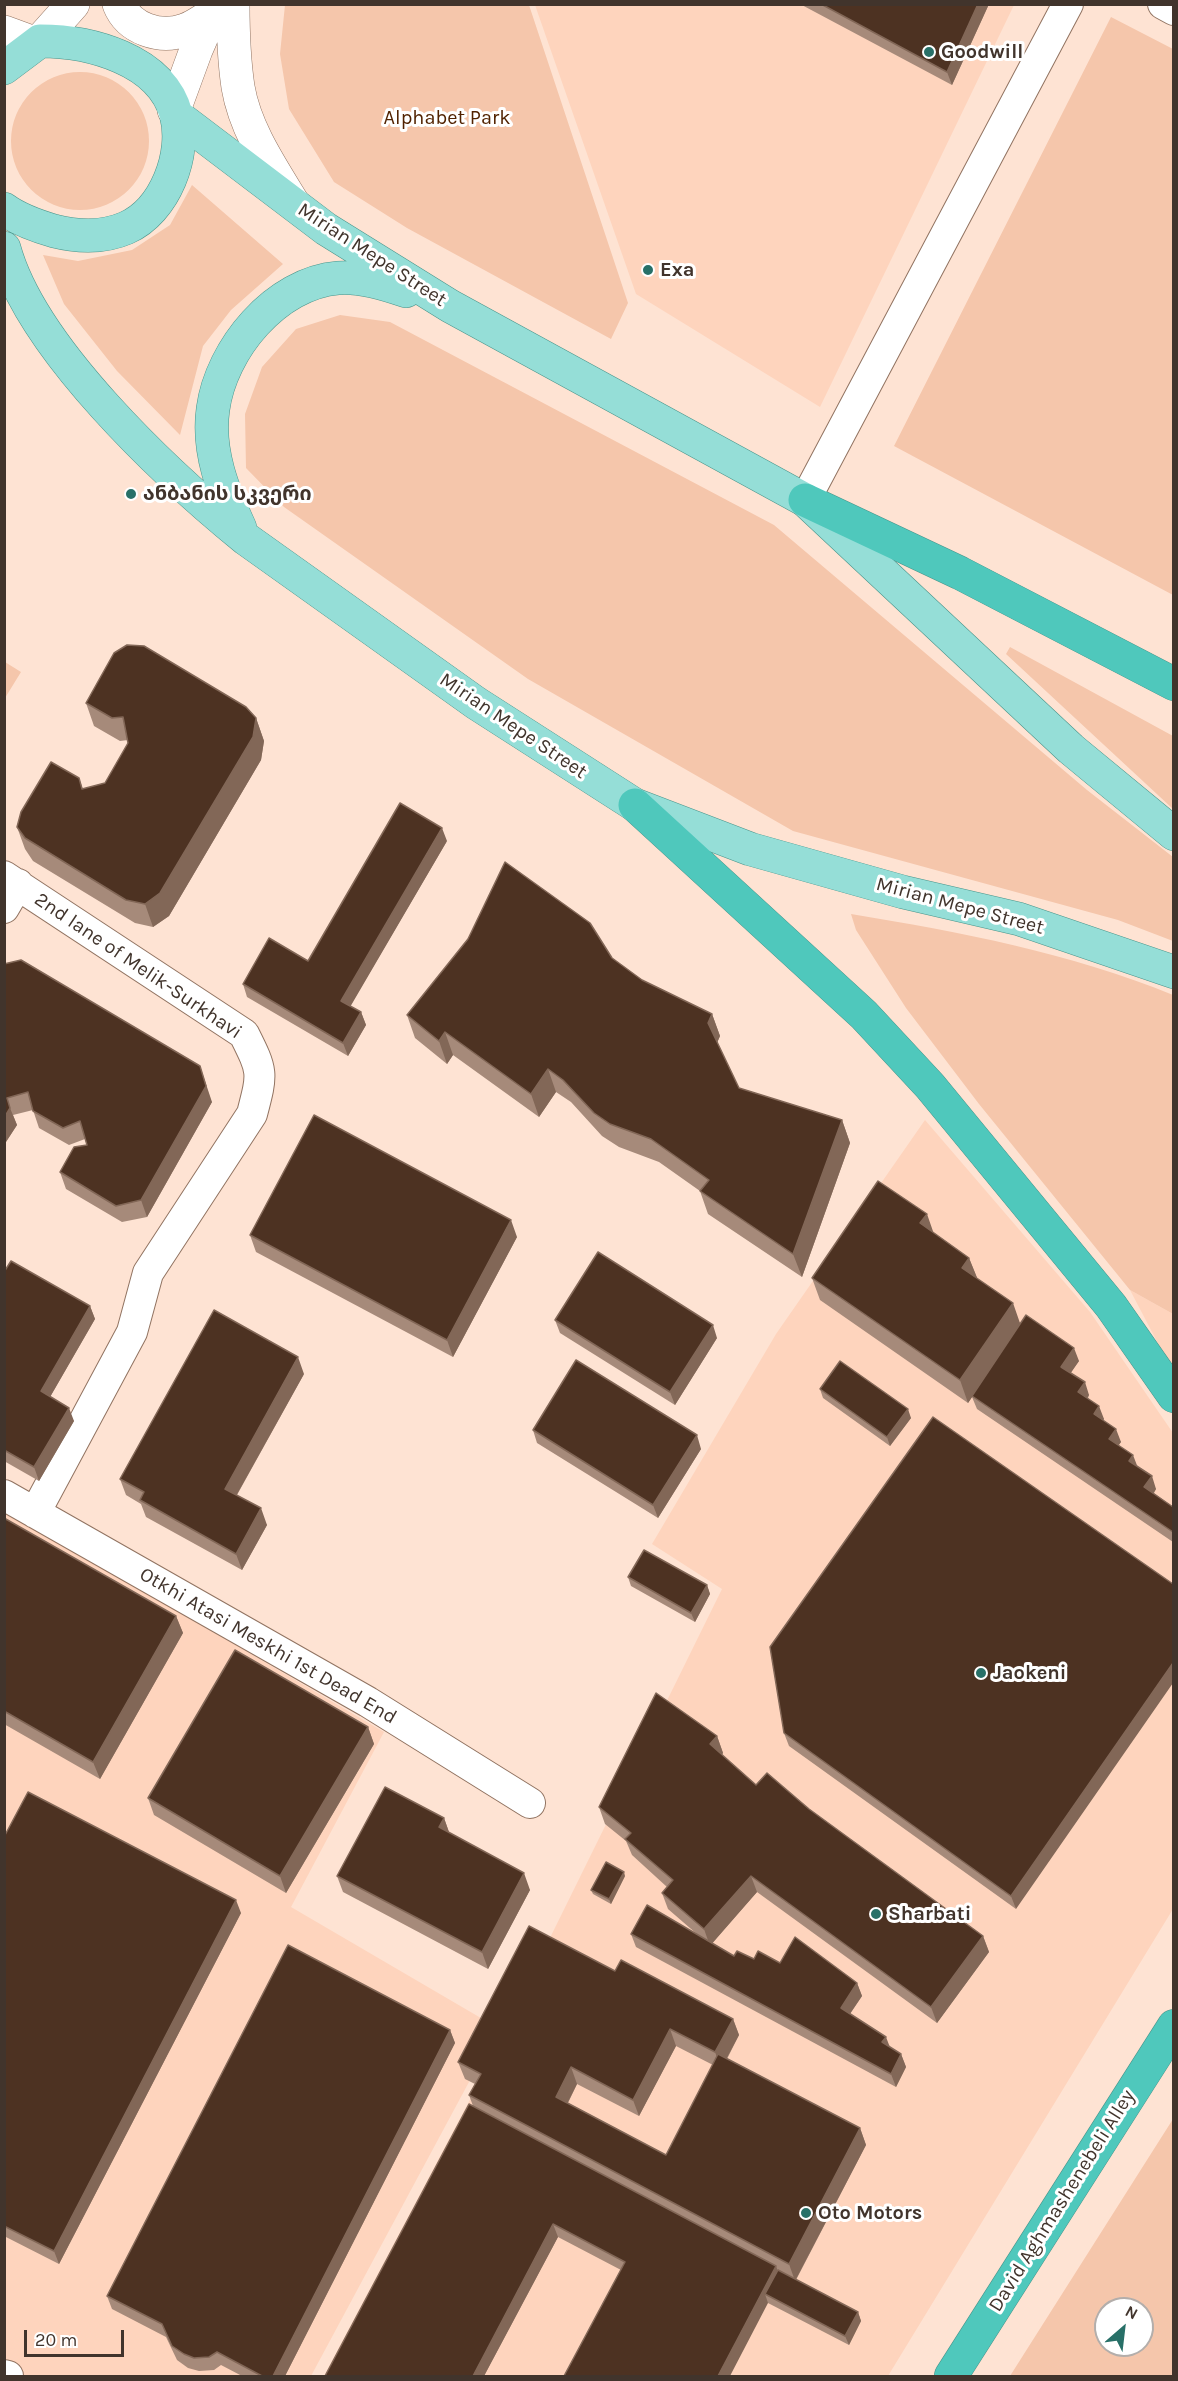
<!DOCTYPE html>
<html>
<head>
<meta charset="utf-8">
<style>
  body { margin:0 }
  #map { position:relative; width:1178px; height:2381px; overflow:hidden; background:#fee3d3; font-family:Karla,sans-serif }
  canvas { display:block }
  .frame { position:absolute; inset:0; border:6px solid #41342c; pointer-events:none }
  .north { position:absolute; left:1094px; top:2297px; width:60px; height:60px; box-sizing:border-box; background:#fff; border:2px solid #b3aeab; border-radius:50%; rotate:28deg; font-size:16px; font-weight:700; line-height:24px; text-align:center; color:#41342c }
  .north::after { content:''; display:block; margin:auto; width:21px; height:27px; background:#287068; clip-path:polygon(50% 0,100% 100%,50% 72%,0 100%) }
  .scale { position:absolute; left:24px; top:2330px; width:100px; height:27px; box-sizing:border-box; border:3px solid #41342c; border-top:0; padding-left:8px; font-size:18px; line-height:21px; white-space:nowrap; color:#41342c; -webkit-text-stroke:4px #fff; paint-order:stroke }
</style>
</head>
<body>
<div id="map">
<canvas width="1178" height="2381"></canvas>
<div class="frame"></div>
<div class="north">N</div>
<div class="scale">20 m</div>
</div>
<script>
const ctx = document.querySelector('canvas').getContext('2d');
ctx.lineJoin = 'round';
function paint(path, color) {
  ctx.fillStyle = color;
  ctx.fill(path, 'evenodd');
}
function strokePath(path, color, width, dash) {
  ctx.strokeStyle = color;
  ctx.lineWidth = width;
  ctx.lineCap = dash ? 'butt' : 'round';
  ctx.setLineDash(dash || []);
  ctx.stroke(path);
}
function write(font, color, halo, rows, align = 'center') {
  ctx.font = font + ' Karla,"Noto Sans Georgian",sans-serif';
  ctx.lineWidth = 6;
  ctx.setLineDash([]);
  ctx.textBaseline = 'middle';
  ctx.strokeStyle = halo;
  ctx.fillStyle = color;
  for (const [text, x, y, turn = 0] of rows) {
    ctx.save();
    ctx.translate(x, y);
    ctx.rotate((+turn || 0) * Math.PI / 180);
    ctx.textAlign = isNaN(turn) ? turn : align;
    if (halo) ctx.strokeText(text, 0, 0);
    ctx.fillText(text, 0, 0);
    ctx.restore();
  }
}
paint(new Path2D(`
  M535,5h479l-194,402 -184,-113z
  M925,1120l165,192 83,121v476l-285,467h-564l149,-282 249,-505 -70,-45 124,-210z
  M1130,1290l43,24v58z
  M5,1510l379,222 -93,175 207,121 -187,348h-306z`), '#fed4bd');
paint(new Path2D(`
  M285,5h244l99,298 -17,36 -204,-111 -73,-46 -45,-73 -9,-55z
  M1111,17l62,32v546l-279,-149z
  M11 141a69 69 0 1 1 138 0a69 69 0 1 1-138 0Z
  M192,185l91,79 -52,46 -28,36 -23,89 -63,-64 -53,-67 -21,-49 35,6 54,-11 38,-25z
  M340,315l50,7 384,203 313,265 86,67v84l-55,-21 -325,-89 -265,-152 -244,-172 -38,-39 -1,-54 17,-47 34,-38z
  M1010,647l163,89v73l-167,-155z
  M5,662l16,10 -16,26z
  M851,914c109,18 220,39 322,81v319l-43,-24 -151,-186 -73,-96 -50,-78z
  M1173,2119v257h-163zM1106,2309h36v36h-36z`), '#f5c6ab');
const street = new Path2D(`
  M1163,4l11,6
  M805,500l263,-496
  M4,876l240,158c19,38 19,38 8,80l-104,159 -16,59 -97,181
  M4,908l14,-24
  M4,1495l364,207 162,101
  M4,2375l4,1`);
const secondary = new Path2D(`
  M119,4c10,25 41,35 66,26 9,-3 17,-9 25,-14
  M233,4c0,28 1,56 5,83 7,42 33,80 55,116
  M4,32l30,11
  M40,41l33,-37
  M174,110l22,-60 20,-46`);
const primary = new Path2D(`
  M4,68l36,-27c49,0 121,18 136,73 11,40 -11,97 -50,114 -23,10 -48,9 -72,3 -17,-5 -35,-11 -50,-22
  M177,116l149,113 124,77 355,194 266,249 103,85
  M4,248c27,100 162,226 242,291l230,164 159,102 115,44 153,43 116,27 155,53
  M240,528c-17,-37 -33,-77 -27,-119 8,-60 63,-126 125,-131 22,-2 48,6 68,13`);
const highway = new Path2D(`
  M805,500l155,73 214,111
  M635,805l229,210 66,71 181,220 63,90
  M951,2376l223,-350`);
strokePath(street, '#917361', 32);
strokePath(secondary, '#917361', 34);
strokePath(primary, '#4a948a', 34);
strokePath(highway, '#4a948a', 34);
strokePath(street, '#fff', 30);
strokePath(secondary, '#fff', 33);
strokePath(primary, '#95ded7', 33);
strokePath(highway, '#4fc8bc', 33);
paint(new Path2D(`
  M800,4h189l-37,81z
  M86,703l170,15 8,23 -3,19 -92,156 -16,11 -18,-4 -102,-62 -8,-12 -8,-22 62,-49 4,11 22,-6 23,-40v-3l-8,1 -26,-15z
  M447,841l-97,165 11,6 5,13 -18,31 -101,-59 -4,-13 65,-23z
  M612,958l30,22 70,34 8,22 -3,7 22,45 103,32 8,23 -48,134 -94,-63 -8,-23 -41,-29 -40,-15 -17,-11 -31,-34 -15,-10 -17,25 -86,-62 -6,9 -32,-26 -8,-23z
  M4,964l208,138 -65,115 -25,5 -56,-33 -6,-17 27,-27 -2,-6 -16,6 -30,-17 -6,-18 -20,5 4,10 -13,20z
  M934,1233l35,25 8,20 44,46 58,37 -9,12 19,22 -1,3 16,21 -1,1 18,22 -3,3 38,44 -2,4 19,14v35l-196,-133 -5,-12 -4,6 -148,-103 -8,-22z
  M250,1235l267,2 -64,120 -197,-105z
  M4,1272l86,34 5,13 -45,78 24,24 -35,60 -35,-20z
  M555,1320l162,18 -42,67 -115,-72z
  M304,1374l-67,121 30,30 -25,45 -96,-53 -5,-13 -15,-9 -6,-16z
  M820,1389l91,29 -21,28 -67,-48z
  M933,1417l83,492 -227,-163 -5,-13z
  M533,1430l168,19 -43,69 -121,-75z
  M4,1518l172,98 7,17 -83,146 -96,-55z
  M628,1577l79,8 3,9 -15,28 -64,-36z
  M368,1727l6,17 -88,149 -132,-78 -6,-17z
  M717,1736l6,17 -1,2 34,30 53,24 174,127 6,16 -52,71 -180,-131 -45,51 22,13 46,7 77,20 5,13 -12,18 39,33 12,7 5,13 -10,20 -260,-140 -5,-13 67,1 -30,-26 -6,-16 5,-6 -35,-32 -6,-14 -21,-17 -6,-17z
  M444,1818l5,14 81,58 -42,79 -145,-77 -6,-16z
  M4,1837l237,76 -182,351 -55,-28z
  M625,1876l-14,28 -18,-10 -2,-4z
  M615,1971l118,48 6,16 -12,24 133,69 6,17 -70,135 62,32 3,9 -12,24 -81,-42 -147,-33 -63,-33 -74,139h-159l148,-270 -4,-11 6,-11 -10,-5 -7,-17zM676,2046l37,19 -47,90 -98,-52 9,-19 62,32z
  M450,2030l5,13 -170,333h-43l-21,-11 -7,5 -15,1 -11,-3 -11,-8 -11,-23 -54,-28 -5,-13z`), '#a68a7a');
paint(new Path2D(`
  M978,4h11l-37,81 -5,-13z
  M256,718l8,23 -3,19 -92,156 -16,11 -8,-23z
  M442,828l5,13 -101,173 -5,-13z
  M361,1012l5,13 -18,31 -5,-13z
  M712,1014l8,22 -4,9 -8,-22z
  M445,1032l8,23 -6,9 -8,-23z
  M200,1066l12,36 -65,115 -6,-17z
  M548,1069l8,23 -17,25 -8,-23z
  M10,1108l7,17 -13,20v-27z
  M842,1120l8,23 -48,134 -9,-23z
  M927,1214l8,23 -15,-14z
  M511,1220l6,17 -64,120 -6,-17z
  M969,1258l9,22 -16,-12z
  M1013,1303l8,23 -53,77 -8,-23z
  M90,1306l5,13 -49,85 -5,-13z
  M713,1325l4,13 -42,67 -5,-13z
  M1074,1348l5,13 -13,19 -5,-13z
  M298,1357l6,17 -73,131 -6,-16z
  M1085,1382l4,13 -6,10 -5,-13z
  M1099,1406l5,13 -5,8 -5,-13z
  M69,1408l5,13 -35,60 -5,-14z
  M908,1409l3,9 -21,28 -3,-9z
  M1116,1429l5,13 -7,10 -5,-13z
  M697,1435l4,14 -43,69 -5,-13z
  M1133,1455l5,13 -9,-7z
  M1152,1476l4,13 -7,11 -5,-13z
  M261,1508l6,17 -25,45 -6,-16z
  M707,1585l3,9 -15,28 -4,-9z
  M176,1616l7,17 -83,146 -7,-17z
  M1173,1663v20l-157,226 -5,-13z
  M368,1727l6,17 -88,149 -6,-17z
  M717,1736l6,17 -7,8 -6,-17z
  M444,1818l6,17 -11,-8z
  M624,1872l1,4 -14,28 -2,-5z
  M524,1873l6,17 -42,79 -6,-17z
  M751,1876l6,16 -47,54 -6,-17z
  M236,1900l5,13 -182,351 -5,-13z
  M983,1936l6,16 -52,71 -6,-16z
  M857,1983l5,13 -17,25 -4,-13z
  M733,2019l6,16 -18,34 -6,-17z
  M670,2029l6,17 -37,70 -6,-16z
  M450,2030l5,13 -170,333h-12z
  M886,2037l5,13 -9,-8z
  M901,2054l5,13 -10,20 -5,-13z
  M571,2067l6,17 -15,30 -6,-17z
  M860,2128l6,17 -71,136 -6,-17z
  M553,2224l5,13 -74,139h-11z
  M776,2266l5,13 -16,15 3,9 -38,73h-12z
  M858,2312l3,9 -12,24 -4,-9z`), '#826757');
const building = new Path2D(`
  M821,4h157l-31,68z
  M127,645l17,1 102,61 10,11 -3,19 -93,156 -15,11 -19,-4 -101,-62 -8,-11 4,-15 30,-50 28,16 3,11 23,-6 23,-40 -5,-26 -11,1 -26,-15 28,-50z
  M400,803l42,25 -101,173 20,11 -18,31 -100,-59 26,-46 39,23z
  M505,862l85,61 22,35 30,22 70,34 -4,9 31,65 103,32 -49,134 -93,-63 9,-11 -58,-41 -41,-15 -16,-11 -31,-33 -15,-11 -17,25 -86,-62 -6,9 -32,-26 61,-76z
  M21,960l179,106 6,20 -65,114 -25,6 -56,-34 14,-25 13,-2 -7,-24 -17,7 -30,-17 -5,-19 -21,6 3,10 -6,10v-154z
  M314,1115l197,105 -64,120 -197,-105z
  M878,1181l49,33 -7,9 49,35 -7,10 51,35 -53,77 -148,-102z
  M598,1252l115,73 -43,67 -115,-72z
  M11,1261l79,45 -49,85 28,17 -35,59 -30,-17v-178z
  M214,1310l84,47 -73,132 36,19 -25,46 -96,-54 4,-8 -24,-13z
  M1026,1315l48,33 -13,19 24,15 -7,10 21,14 -5,8 22,15 -7,10 24,16 -4,6 23,15 -8,11 29,20v25l-201,-136z
  M576,1360l121,75 -44,70 -120,-75z
  M840,1361l68,48 -21,28 -67,-48z
  M933,1417l240,167v79l-162,233 -227,-163 -14,-86z
  M4,1518l172,98 -83,146 -89,-51z
  M644,1550l63,35 -16,28 -63,-36z
  M235,1650l133,77 -88,149 -132,-78z
  M656,1693l61,43 -7,8 46,41 11,-12 42,36 174,127 -52,71 -180,-131 -47,53 -42,-36 11,-13 -48,-41 6,-6 -32,-26z
  M385,1787l59,31 -5,9 85,46 -42,79 -145,-76z
  M28,1792l208,108 -182,351 -50,-25v-389z
  M606,1862l18,10 -15,27 -18,-9z
  M647,1905l87,51 3,-5 17,8 4,-8 22,12 15,-26 62,46 -16,25 45,29 -4,5 19,12 -10,20 -260,-140z
  M529,1926l86,45 6,-11 112,59 -18,33 -45,-23 -37,71 -62,-33 -15,30 110,58 52,-101 142,74 -71,136 -320,-169 12,-21 -23,-12z
  M288,1945l162,85 -177,346h-11l-45,-24 -8,5 -15,1 -10,-4 -12,-8 -10,-22 -55,-28z
  M469,2104l307,162 -58,110h-154l61,-114 -72,-38 -80,152h-148z
  M778,2270l80,42 -13,24 -80,-42z`);
paint(building, '#4d3222');
strokePath(building, '#826757', 1.5);
for (const [x, y, r, color] of [
  [929,52,6,"#287068"],
  [648,270,6,"#287068"],
  [131,494,6,"#287068"],
  [981,1673,6,"#287068"],
  [876,1914,6,"#287068"],
  [806,2213,6,"#287068"]
]) {
  const dot = new Path2D();
  dot.arc(x, y, r, 0, 2 * Math.PI);
  ctx.fillStyle = color;
  ctx.fill(dot);
  strokePath(dot, '#fff', 2);
}
write('bold 20px', '#41342c', '#fff', [
  ["Goodwill",941,52],
  ["Exa",660,270],
  ["ანბანის სკვერი",143,494],
  ["Jaokeni",993,1673],
  ["Sharbati",888,1914],
  ["Oto Motors",818,2213]
], 'left');
write('20px', '#512200', '#fff', [
  ["Alphabet Park",447,118]
]);
write('20px', '#41342c', '#fff', [
  ["Mirian Mepe Street",372,255,33],
  ["Mirian Mepe Street",513,726,34],
  ["Mirian Mepe Street",960,906,15],
  ["2nd lane of Melik-Surkhavi",138,966,34],
  ["Otkhi Atasi Meskhi 1st Dead End",268,1646,30],
  ["David Aghmashenebeli Alley",1062,2201,-58]
]);
</script>
</body>
</html>
